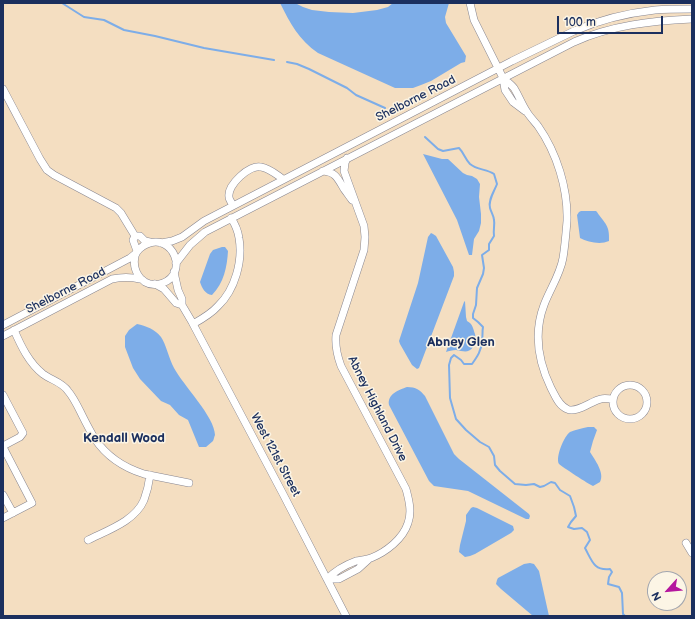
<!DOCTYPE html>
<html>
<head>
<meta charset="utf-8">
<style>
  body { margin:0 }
  #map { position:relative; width:695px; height:619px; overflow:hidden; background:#f4dec1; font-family:"Balsamiq Sans",sans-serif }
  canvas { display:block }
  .frame { position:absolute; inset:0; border:4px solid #1b2f5e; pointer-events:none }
  .north { position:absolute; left:647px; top:571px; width:40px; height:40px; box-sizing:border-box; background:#fcf5e5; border:1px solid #a2a6af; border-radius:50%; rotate:243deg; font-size:11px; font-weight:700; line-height:16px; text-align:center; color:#1b2f5e }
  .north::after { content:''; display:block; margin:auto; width:14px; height:18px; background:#b5179e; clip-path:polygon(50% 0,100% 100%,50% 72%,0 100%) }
  .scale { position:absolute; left:557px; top:16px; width:106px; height:18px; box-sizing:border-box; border:2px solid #1b2f5e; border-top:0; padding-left:5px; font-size:12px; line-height:14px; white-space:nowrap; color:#1b2f5e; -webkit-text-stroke:3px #fcf5e5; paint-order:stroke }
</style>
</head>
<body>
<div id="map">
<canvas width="695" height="619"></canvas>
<div class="frame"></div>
<div class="north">N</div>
<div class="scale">100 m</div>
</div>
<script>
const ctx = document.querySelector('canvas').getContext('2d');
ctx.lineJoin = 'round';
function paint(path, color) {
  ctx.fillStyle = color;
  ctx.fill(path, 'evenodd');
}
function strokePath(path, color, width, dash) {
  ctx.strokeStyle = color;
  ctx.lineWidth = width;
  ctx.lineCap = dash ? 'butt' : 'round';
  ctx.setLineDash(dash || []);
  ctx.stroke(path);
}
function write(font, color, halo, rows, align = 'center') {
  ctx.font = font + ' "Balsamiq Sans",sans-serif';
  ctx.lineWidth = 3;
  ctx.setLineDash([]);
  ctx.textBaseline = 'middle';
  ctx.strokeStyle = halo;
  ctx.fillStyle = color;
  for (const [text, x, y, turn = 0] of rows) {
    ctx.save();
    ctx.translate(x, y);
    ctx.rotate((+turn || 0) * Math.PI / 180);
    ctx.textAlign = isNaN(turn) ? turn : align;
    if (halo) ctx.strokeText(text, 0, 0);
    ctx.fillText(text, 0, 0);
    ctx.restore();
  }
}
paint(new Path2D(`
  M280,3h15l8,4 9,3 17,2 24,1 24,-3 11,-3 5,-4h56l-4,14 1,6 20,33 -1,6 -4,1 -30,18 -10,4 -8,3h-18l-77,-35c-19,-13 -28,-30 -38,-50z
  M423,154l19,5h6l15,14 4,2 5,1 5,3 3,5 -1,13 2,17v9l-2,8 -5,8 -2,16h-3l-12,-35z
  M581,211h15l1,1c8,12 13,13 12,29 -9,4 -21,1 -29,-3l-3,-23 2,-3z
  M431,233l2,1 3,2 17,31 1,5v4l-35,92 -2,1 -5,-4 -12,-21 -1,-3 19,-58 10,-46z
  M222,247h3l3,4c-1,16 -4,32 -16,44 -7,-1 -10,-7 -12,-13l10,-28 3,-4z
  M465,301l1,16 1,4c6,3 6,8 8,13 1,5 1,9 -2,13 -5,7 -10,4 -17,3 -4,0 -7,1 -10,2l18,-50z
  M137,324c9,2 18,5 24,13 5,7 8,22 13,31 9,17 41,49 41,67 -1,2 -1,4 -2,6l-7,6h-7l-11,-27 -9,-5 -9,-10 -9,-4 -21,-22 -7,-11 -8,-21v-11l4,-6z
  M407,387c9,0 13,3 18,9l29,58 5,5 70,55 1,2 -1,3h-3l-58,-28 -34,-5 -5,-5 -40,-76c-2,-11 10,-15 18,-18z
  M588,427h6l3,3 -4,11 -3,11c5,8 15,21 10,30l-7,4c-3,-1 -32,-20 -34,-22 -4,-6 5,-28 11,-32 5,-2 12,-4 18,-5z
  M473,507l4,1 36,18 1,4 -3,3 -36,21 -5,2 -5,1 -6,-5 1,-7 6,-24v-6l5,-7z
  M530,563l4,1 5,7 10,45h-16l-32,-27 -5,-5 1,-4 1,-2 26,-14z`), '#7dade8');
strokePath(new Path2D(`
  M62,3l22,14 20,3 20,10 31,6 49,12 70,12
  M287,62l10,2 12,5 38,19 9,7 29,13
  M425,137l13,12 5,2 16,-3c5,5 6,11 11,16 7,6 17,5 24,10l3,10c-3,8 -9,16 -7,24 1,4 4,8 4,12 1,5 -1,10 0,16l-5,8v6l-7,5 2,13 -1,6 -6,14 -1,17 -3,9v4l5,4 5,5c-1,5 0,9 -1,13 0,10 -5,17 -10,24h-8l-3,-4 -7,-5 -3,3 -2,7 1,33 6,21 10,11 14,12 9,5 5,9 1,9 5,6 15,13 11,1 8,-1 6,3 4,-1 7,-4 4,1 5,7 10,6 4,11 2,9 -5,6 -3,5 6,2 8,-1 5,4 3,8 -5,8c7,13 9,23 25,21l2,3 -3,5 -1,7 11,3 3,6 1,21 2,2`), '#7dade8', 2);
const minor = new Path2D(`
  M470,3l4,17 29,58 2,12 8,12 12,9
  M503,78c3,3 8,6 11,10 5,8 8,17 13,24 3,5 8,10 11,14 19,27 30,63 29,95 -1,12 -2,25 -4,37 -3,17 -13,31 -19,47 -11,29 -6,56 7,83 4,7 7,17 16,21 9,5 24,-8 34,-10 3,-1 8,0 12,0
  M3,89l37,70 7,11 7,5 62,33 5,5 14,23 -2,4 4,11
  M323,171c13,1 15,8 21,18 3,4 5,7 8,11
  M233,205c-1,-2 -4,-5 -4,-8 -2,-12 21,-33 32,-30 8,1 16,8 22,12
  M135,236h5l5,5 5,1
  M161,243l11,-2 10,-4 22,-16 308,-160 62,-30c25,-11 54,-18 81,-21 12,-1 25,-1 37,-1
  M176,263l14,-18 15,-13 369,-190c38,-17 77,-21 118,-23
  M174,272l4,18 4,9v6l10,17 91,172 63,122
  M155,284l9,5 12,14 6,2
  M193,324c9,-5 18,-10 25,-18 17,-16 25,-45 21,-68 -1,-7 -4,-14 -8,-20
  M3,325l127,-67 5,-4
  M14,330c7,16 15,33 29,44 8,6 19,8 25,17 6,7 10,16 14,24 4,8 8,16 13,24 12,18 30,29 49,35l45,9
  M3,336l109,-57c9,-2 19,-2 28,0 3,0 2,1 5,3 5,3 12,3 18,1 26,-10 10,-50 -16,-39 -5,2 -11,7 -12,12 -2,9 0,16 6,23
  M613 402a17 17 0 1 1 34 0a17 17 0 1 1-34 0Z
  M3,395l20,38 -3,4 -17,9
  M3,447l29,56 -29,15
  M3,495l10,18
  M88,540c20,-10 47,-19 56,-40 3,-8 5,-17 6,-25
  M686,543l6,10
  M327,579c8,-8 18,-14 29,-18 5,-1 10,-1 15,-3 15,-6 32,-19 37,-35 4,-11 1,-23 -2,-34l-65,-123c-4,-11 -6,-20 -5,-31l28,-85 1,-13 -1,-11 -20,-55 1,-8 2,-5
  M327,579h12l19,-10 11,-10`);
strokePath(minor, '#888690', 8);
strokePath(minor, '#fff', 7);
write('12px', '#1b2f5e', '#fcf5e5', [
  ["Shelborne Road",416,99,-27],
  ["Shelborne Road",66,291,-27],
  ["Abney Highland Drive",377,409,63],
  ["West 121st Street",275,455,62]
]);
write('bold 13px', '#1b2f5e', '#fcf5e5', [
  ["Abney Glen",461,343],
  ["Kendall Wood",124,439]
]);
</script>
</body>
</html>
